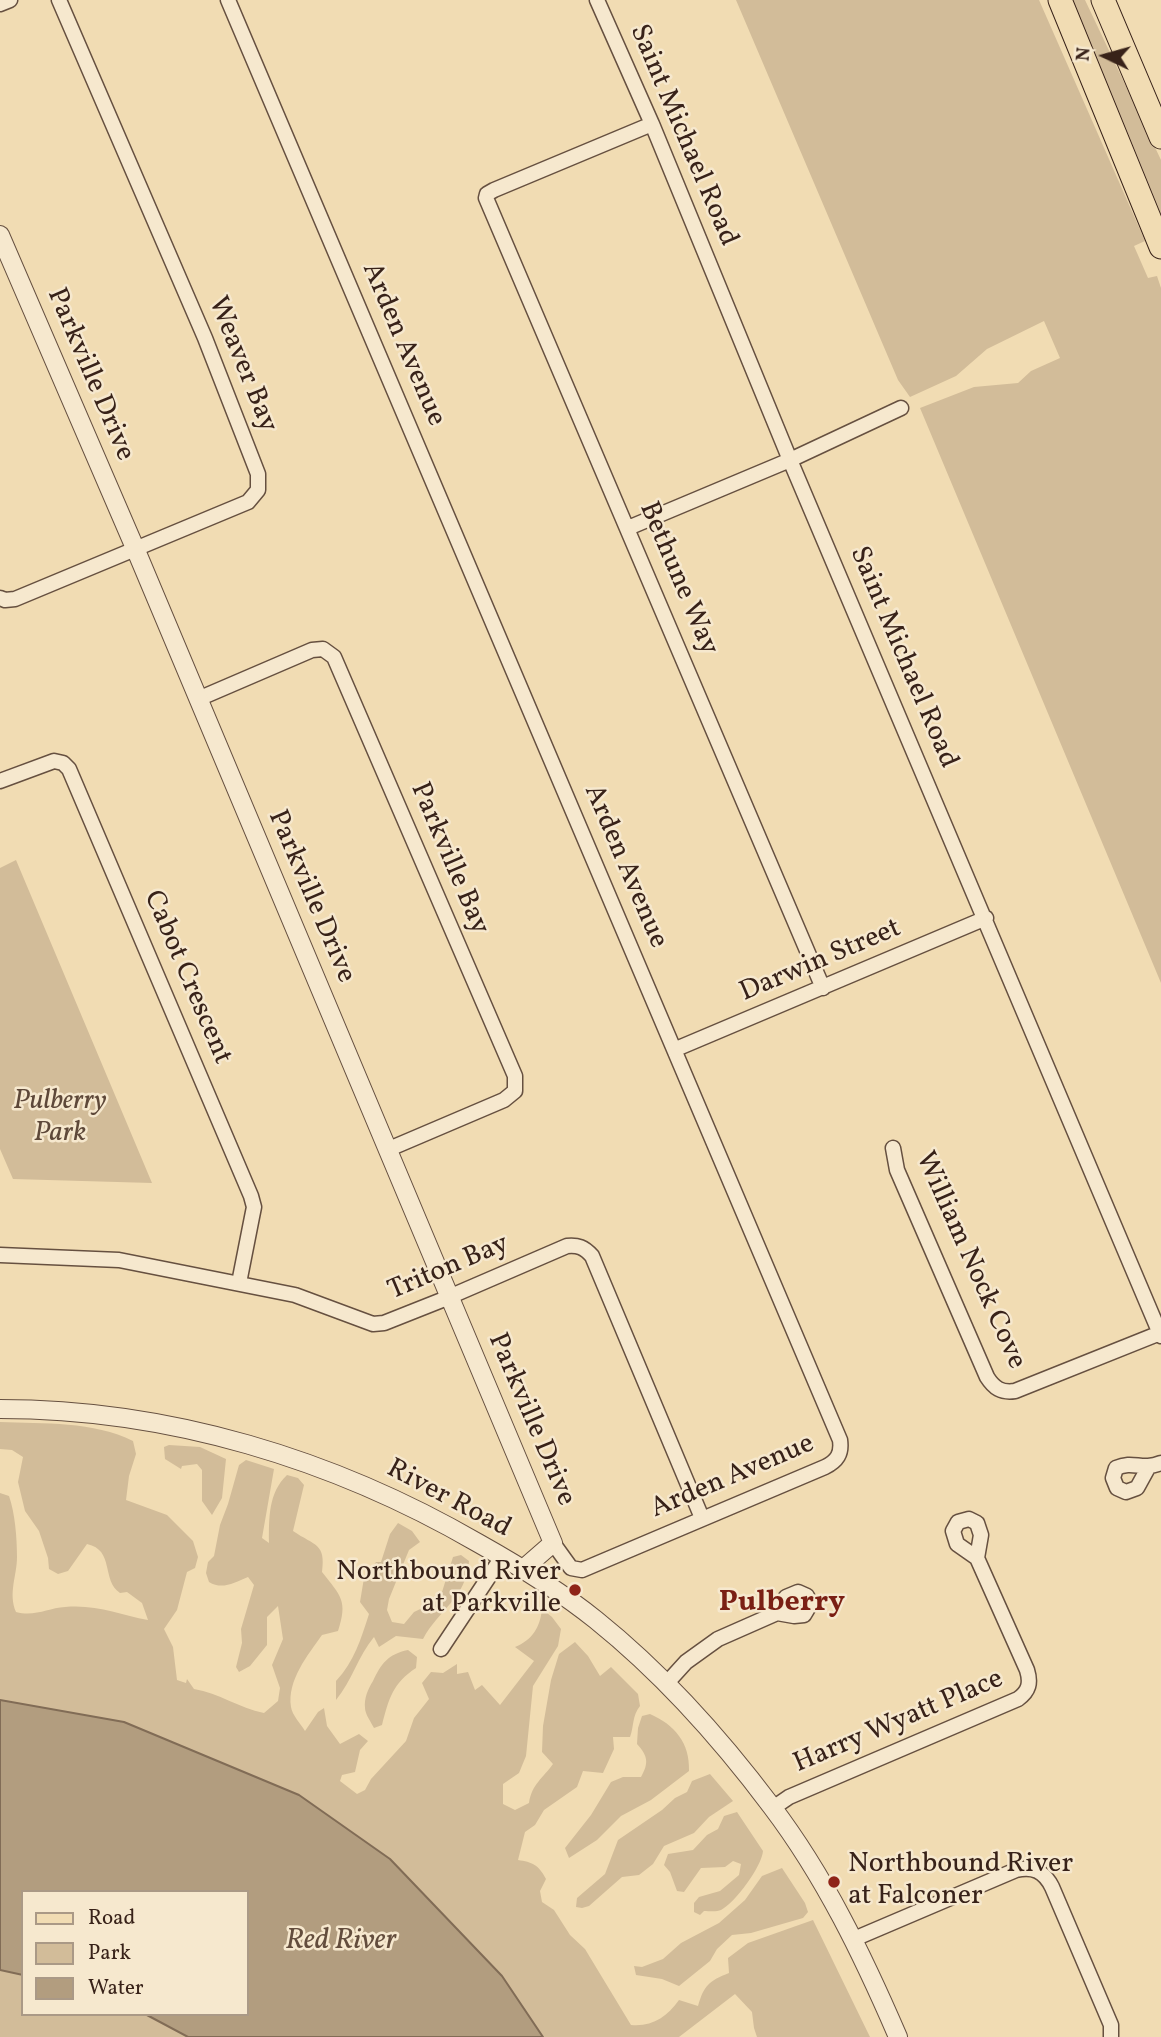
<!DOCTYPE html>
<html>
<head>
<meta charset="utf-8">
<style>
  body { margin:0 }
  #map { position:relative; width:1161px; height:2037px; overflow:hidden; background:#f1dcb3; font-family:Vollkorn,serif }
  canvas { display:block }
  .legend { position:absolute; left:21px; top:1890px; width:228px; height:126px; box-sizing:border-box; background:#f6e8ce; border:2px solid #aa9986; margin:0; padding:9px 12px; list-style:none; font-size:21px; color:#382219 }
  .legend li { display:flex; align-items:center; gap:14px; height:35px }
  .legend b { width:35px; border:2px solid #aa9986 }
  .north { position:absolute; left:1070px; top:21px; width:70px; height:70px; -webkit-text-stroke:5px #f6e8ce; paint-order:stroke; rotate:275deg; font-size:19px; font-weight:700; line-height:28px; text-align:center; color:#382219 }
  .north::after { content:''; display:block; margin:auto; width:24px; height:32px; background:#382219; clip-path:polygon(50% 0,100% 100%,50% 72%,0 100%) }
</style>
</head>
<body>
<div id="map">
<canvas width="1161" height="2037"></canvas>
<ul class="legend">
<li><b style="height:9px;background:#f1dcb3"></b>Road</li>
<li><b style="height:19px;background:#d2bc99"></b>Park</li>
<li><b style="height:19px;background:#b29d7f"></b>Water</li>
</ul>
<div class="north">N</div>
</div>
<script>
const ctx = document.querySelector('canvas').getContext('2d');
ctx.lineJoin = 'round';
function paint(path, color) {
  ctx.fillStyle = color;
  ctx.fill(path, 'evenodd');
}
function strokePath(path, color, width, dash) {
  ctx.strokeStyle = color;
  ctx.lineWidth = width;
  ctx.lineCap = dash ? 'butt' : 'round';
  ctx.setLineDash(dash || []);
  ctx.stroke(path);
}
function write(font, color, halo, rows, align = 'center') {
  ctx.font = font + ' Vollkorn,serif';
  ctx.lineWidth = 5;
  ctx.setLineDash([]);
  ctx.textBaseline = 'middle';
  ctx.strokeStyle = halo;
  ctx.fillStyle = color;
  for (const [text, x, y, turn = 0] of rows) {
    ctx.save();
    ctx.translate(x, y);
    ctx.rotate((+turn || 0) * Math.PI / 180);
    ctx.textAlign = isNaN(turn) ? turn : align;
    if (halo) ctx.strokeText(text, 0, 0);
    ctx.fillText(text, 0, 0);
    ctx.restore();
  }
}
paint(new Path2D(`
  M736,0h303l106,241 -11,5 14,32 9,-2 4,12v695l-241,-575 54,-21 44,-4 13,-12 29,-13 -16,-37 -57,28 -31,27 -46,21 -12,-17z
  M1072,0h13l76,160v57z
  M16,860l136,323 -139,-4 -13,-30v-281z
  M0,1422c43,2 94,-1 133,19l3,13 -7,22 -3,24 41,15 26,26 5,16 -3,11 -8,4 -10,38 -13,19 9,18 4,33 9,3 1,-4 7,10c25,4 45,19 70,24l14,-12 2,-13 -8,-23 11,-26 -5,-33 -11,11v28l-17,21 -11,6 -3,-5 6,-24 -1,-14 13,-44 -6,-8c-14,6 -26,13 -39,5l-3,-9 2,-11 6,-6 6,-31 8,-21 11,-39 7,-5 28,9 -12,69 7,5c0,-24 -1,-50 18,-68l11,3 6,7 -11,46c22,15 33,12 29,41 19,24 26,29 16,59l-16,4c-14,20 -35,45 -31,72 1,8 10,17 14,24l13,-19 6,-4 3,18 13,18 19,-10 9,7 -8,9 -5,22 -13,3 -2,6 17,13 8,-4 6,-11 35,-38 8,-23 15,-19 -7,-16 9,-11 12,1 14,-9v10l11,-2 7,18 7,-5 18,20 34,-44 -19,-14c17,-7 25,-19 27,-38l10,8 9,12 -3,17 -25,40 -7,70 -7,17 -16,11v20l12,6 14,-7c3,-19 14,-25 24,-39l-11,-12 1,-26 8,-46 8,-26 16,-12 13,14 12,20 11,-9 27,27 2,12c-8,10 -6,20 -10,31h-17l1,12 -11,24 -20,-2 -6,16 -33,23 -9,15 -10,7 -7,28c14,2 21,5 28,19l-6,12 2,11 12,8 16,25 15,14 46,76c21,2 36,-8 48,-25l19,6c6,-21 11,-25 31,-33l-1,-15 20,-15 65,-23 57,117h-113l-3,-9 -2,-16 -17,-18 -56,43h-136l-41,-61 -112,-117 -266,-137 -124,-22v-207l9,3c6,17 8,42 8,61 0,19 -9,36 -1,55 19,5 32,-4 49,-5 31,-3 55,8 83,13l-6,-17 -15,-11 -7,1c-19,-13 -5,-43 -33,-49l-19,27 -10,3 -9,-5 -1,-11 -9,-27 -14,-20 -7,-29 5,-25 -11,-7 -12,-1z
  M169,1445l31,2 26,12 -4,39 -10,17 -10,-14v-31l-5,-6 -15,2 -1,3 -16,-10 -1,-12z
  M398,1523l14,8 8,11 -11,8 -20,49 -2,11 5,12 12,2 10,-12 17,-8 11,-12 11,-35 8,-2 8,6c-3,38 -30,48 -46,78l-27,-3 -17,11 -5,-10c-16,19 -22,44 -38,63v-19c18,-19 25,-42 33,-67l-9,-12 4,-24 12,-16h5l9,-28z
  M408,1650l9,7 -1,11c-23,15 -27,30 -34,57l-8,3c-3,-6 -9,-14 -9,-20 -1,-10 3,-19 8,-27 8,-17 15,-27 35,-31z
  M650,1714c25,11 40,29 39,57l-38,29 -30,16 -24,24 -28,18 -4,-10 26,-33 20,-33 12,-5h18c8,-14 7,-21 -4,-33l1,-16 4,-12z
  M710,1774l23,27 -24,16 -15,16 -30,13 -11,18 -14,11 -17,2 -33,29 -7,2 -6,-1 1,-9 28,-24 13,-34 44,-30 13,-12 12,-6 5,-11z
  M737,1812l26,39c-1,15 -28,52 -42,59 -4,2 -12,1 -17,1l-4,4 -6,-3v-9l5,-6 21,-6 19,-16 2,-11 -8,-3 -8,6 -24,1 -17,24 -7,-1 -7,-19 -6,-7 4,-11 25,-4 14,-15 11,-6 6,-13z
  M782,1868l23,35 3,9 -5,6 -52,15 -19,2 -15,14 -7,12 -31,25 -17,-7 -26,-4 -2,-9 8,1 21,-8 18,-16 38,-20 26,-23 17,-24z
  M0,1970l23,5v39h122l43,23h-188z`), '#d2bc99');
const water = new Path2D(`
  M0,1700l124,22 175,73 91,64 112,117 41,61h-355l-43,-23h102v-122h-224v83l-23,-5z`);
paint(water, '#b29d7f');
strokePath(water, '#816c56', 2);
const minor = new Path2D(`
  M228,0l612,1440c2,14 -3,21 -15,27l-243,103 -11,-2 -18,-25
  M597,0l55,124 138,336 371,876
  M0,4l10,-4
  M652,124l-158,66 -7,4 -1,4 337,790
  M628,528l162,-68 111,-52
  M0,598l5,2 10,-1 233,-97 10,-12v-16l-53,-136 -146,-338
  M198,699l114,-49 11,-1 11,8 181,419v15l-11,9 -115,49
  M0,781l54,-20 9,2 6,6 182,427 3,11 -2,10 -13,66
  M676,1049l310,-131
  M893,1148l4,22 90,207c7,11 14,16 28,14l145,-58
  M0,1255l119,5 176,35 78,29 11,-1 58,-23 125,-54c11,-1 17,1 25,10l110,262
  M1148,1468l-11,20 -11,4 -9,-4 -4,-10 3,-10c18,-8 25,3 45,-5
  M441,1649l61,-92
  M666,1684l20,-22 32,-23 59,-26 17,3 10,-1 6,-10 -3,-9 -9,-4 -12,5 -9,16
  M773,1808l16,-11 229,-98c11,-8 13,-16 9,-29l-50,-112 4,-23 -4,-12 -8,-4 -11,3 -5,9 4,13 20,14
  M854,1939l162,-69c17,-4 28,1 36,17l59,138v12`);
const tertiary = new Path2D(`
  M0,235l135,313 418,995 -31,27
  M0,1409c169,0 333,50 478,134 41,23 82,48 118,77 66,53 125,119 176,187 53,70 91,149 126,230`);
const primary = new Path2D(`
  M1060,0l101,247
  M1103,0l58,137`);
strokePath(minor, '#665040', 17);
strokePath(tertiary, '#665040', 20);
strokePath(primary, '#382219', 25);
strokePath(minor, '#f6e8ce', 14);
strokePath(tertiary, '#f6e8ce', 18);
strokePath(primary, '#f1dcb3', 23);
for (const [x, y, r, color] of [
  [575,1590,7,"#8f2418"],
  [834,1882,7,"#8f2418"]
]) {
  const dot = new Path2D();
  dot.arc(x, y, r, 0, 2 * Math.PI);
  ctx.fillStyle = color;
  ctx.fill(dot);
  strokePath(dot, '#f6e8ce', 2.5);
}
write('28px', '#382219', '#f6e8ce', [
  ["Saint Michael Road",682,136,67],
  ["Arden Avenue",402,345,67],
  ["Weaver Bay",241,365,68],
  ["Parkville Drive",89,375,67],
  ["Bethune Way",677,579,67],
  ["Saint Michael Road",902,658,67],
  ["Parkville Bay",448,859,67],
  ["Arden Avenue",624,867,67],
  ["Parkville Drive",310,897,67],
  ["Darwin Street",821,962,-23],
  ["Cabot Crescent",186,978,67],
  ["William Nock Cove",969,1261,66],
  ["Triton Bay",449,1269,-23],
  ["Parkville Drive",530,1420,67],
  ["Arden Avenue",733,1478,-23],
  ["River Road",448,1500,28],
  ["Harry Wyatt Place",899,1723,-23]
]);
write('italic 28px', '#5e4839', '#f6e8ce', [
  ["Pulberry",60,1103],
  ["Park",60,1135]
]);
write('28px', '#382219', '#f6e8ce', [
  ["Northbound River",561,1574],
  ["at Parkville",561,1606],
  ["Northbound River",848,1866,"left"],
  ["at Falconer",848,1898,"left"]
], 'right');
write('bold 30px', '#7a1f14', '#f6e8ce', [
  ["Pulberry",782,1604]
]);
write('italic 30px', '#634d3d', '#f6e8ce', [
  ["Red River",341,1942]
]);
</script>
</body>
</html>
